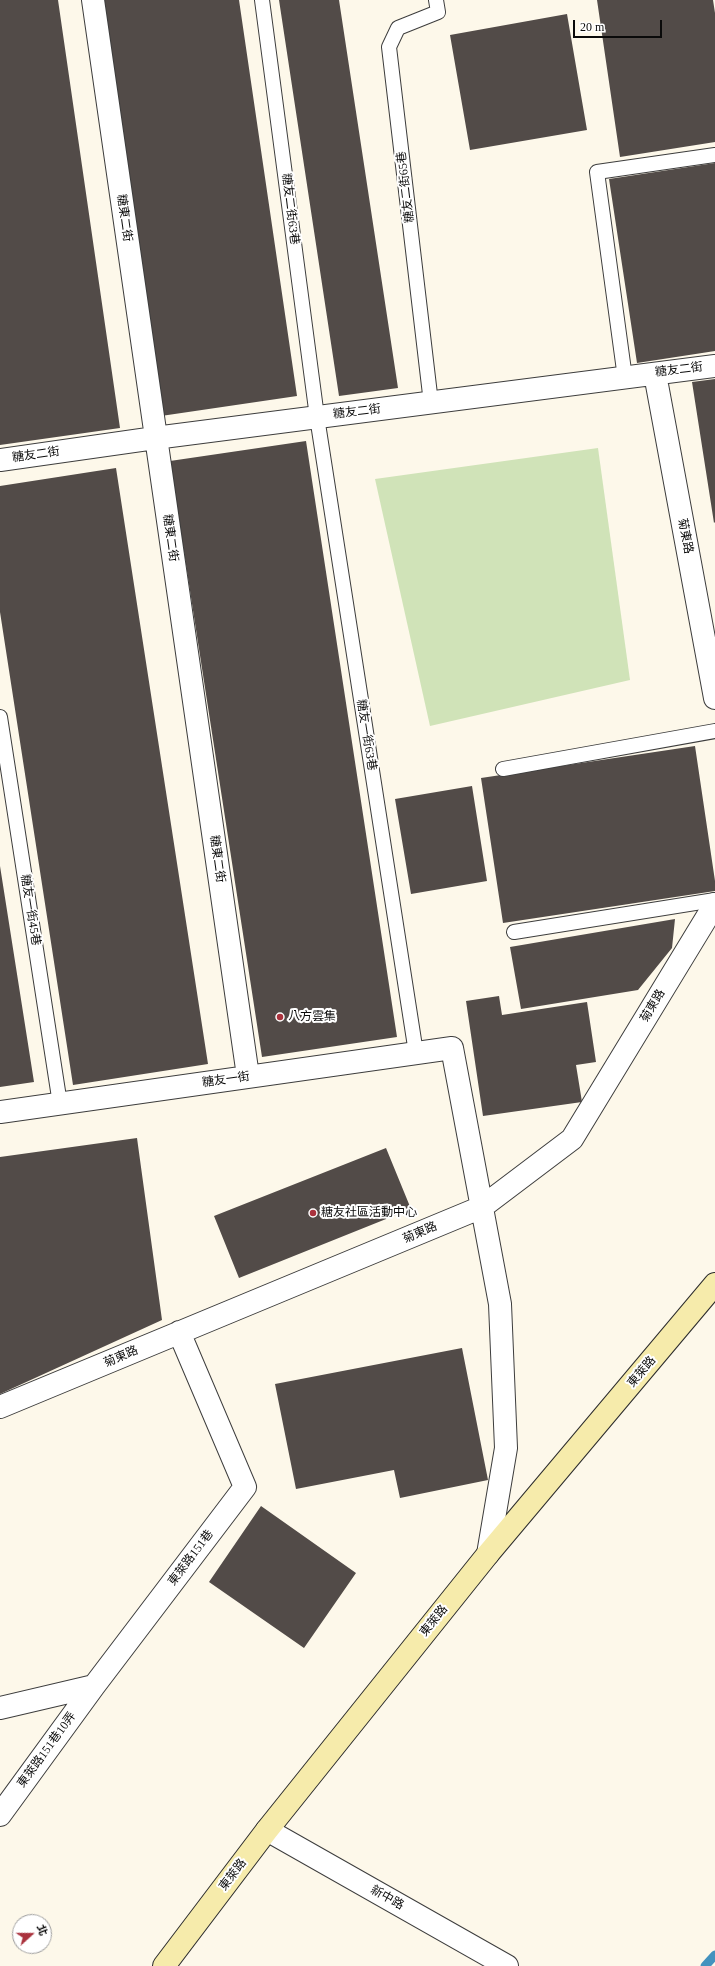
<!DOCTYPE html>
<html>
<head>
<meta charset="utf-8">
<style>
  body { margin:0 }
  #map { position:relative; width:715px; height:1966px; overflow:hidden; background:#fdf8ea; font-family:"Times New Roman","Noto Sans TC",serif }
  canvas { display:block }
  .north { position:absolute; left:12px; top:1914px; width:40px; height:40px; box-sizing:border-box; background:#fff; border:1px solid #9d9d9d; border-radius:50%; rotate:69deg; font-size:11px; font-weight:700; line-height:16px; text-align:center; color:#0a0a0a }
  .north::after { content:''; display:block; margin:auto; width:14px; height:18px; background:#aa323d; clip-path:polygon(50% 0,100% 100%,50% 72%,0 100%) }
  .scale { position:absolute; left:573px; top:20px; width:89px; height:18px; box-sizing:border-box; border:2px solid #0a0a0a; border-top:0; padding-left:5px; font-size:12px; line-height:14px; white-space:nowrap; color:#0a0a0a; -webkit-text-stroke:3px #fff; paint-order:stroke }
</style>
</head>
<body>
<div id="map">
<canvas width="715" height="1966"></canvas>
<div class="north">北</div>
<div class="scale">20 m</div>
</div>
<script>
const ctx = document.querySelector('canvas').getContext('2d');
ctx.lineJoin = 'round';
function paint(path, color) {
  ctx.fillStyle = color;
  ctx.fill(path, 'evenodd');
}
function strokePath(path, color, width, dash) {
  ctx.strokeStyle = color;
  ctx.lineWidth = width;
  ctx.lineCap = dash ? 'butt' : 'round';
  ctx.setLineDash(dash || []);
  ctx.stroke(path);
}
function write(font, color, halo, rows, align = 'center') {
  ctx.font = font + ' "Times New Roman","Noto Sans TC",serif';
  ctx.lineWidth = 4;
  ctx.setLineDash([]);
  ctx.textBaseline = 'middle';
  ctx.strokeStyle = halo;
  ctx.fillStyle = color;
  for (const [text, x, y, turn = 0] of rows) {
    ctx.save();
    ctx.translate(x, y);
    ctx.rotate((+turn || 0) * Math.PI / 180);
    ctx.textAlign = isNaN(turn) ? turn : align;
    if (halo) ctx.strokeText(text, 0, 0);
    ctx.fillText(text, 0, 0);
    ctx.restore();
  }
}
paint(new Path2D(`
  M598,448l32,232 -200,46 -55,-247z`), '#d0e3b8');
strokePath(new Path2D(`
  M705,1966l10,-11`), '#4392be', 9);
paint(new Path2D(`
  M0,0h58l62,428 -120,17z
  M100,0h139l58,396 -136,20z
  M279,0h60l59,388 -59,8z
  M597,0h116l2,13v129l-95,15z
  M567,14l20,116 -117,20 -20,-115z
  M715,163v188l-78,12 -28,-184z
  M715,379v143l-1,1 -22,-141z
  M306,441l91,596 -135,20 -92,-596z
  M116,468l92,596 -135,21 -73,-473v-126z
  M695,746l20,135v10l-212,32 -22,-145z
  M472,786l15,95 -76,13 -16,-95z
  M0,866l34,216 -34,5z
  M675,919l-3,29 -34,42 -117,19 -11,-62z
  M499,996l3,19 85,-13 9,60 -20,3 6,37 -99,14 -17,-115z
  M137,1138l25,182 -162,74v-237z
  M386,1148l25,61 -172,69 -25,-62z
  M462,1348l26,132 -88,18 -6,-28 -98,19 -21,-105z
  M261,1506l95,67 -52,75 -95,-66z`), '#524b48');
const lane = new Path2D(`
  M262,0l55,417 99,636
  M625,378l-28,-206 118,-17
  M431,403l-42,-356 9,-19 40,-16 -2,-12
  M0,717l60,387
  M503,769l212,-38
  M514,932l201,-32`);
const street = new Path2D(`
  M93,0l155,1076
  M655,374l60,324
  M0,460l155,-22 560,-72
  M0,1112l452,-64 48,256 6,144 -18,106
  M0,1407l482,-200 90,-68 143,-235
  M0,1708l94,-22
  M0,1815l94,-129 151,-199 -66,-155
  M267,1830l240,136`);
const secondary = new Path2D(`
  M164,1966l103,-136 221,-276 227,-270`);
strokePath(lane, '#3d3d3d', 16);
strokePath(street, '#3d3d3d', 24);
strokePath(secondary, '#2c2c2c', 24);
strokePath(lane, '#fff', 14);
strokePath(street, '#fff', 22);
strokePath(secondary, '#f6ebab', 22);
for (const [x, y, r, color] of [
  [280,1017,4,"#aa323d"],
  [313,1213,4,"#aa323d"]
]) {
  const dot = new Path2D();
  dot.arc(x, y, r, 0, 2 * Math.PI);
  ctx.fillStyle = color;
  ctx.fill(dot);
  strokePath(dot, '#fff', 1.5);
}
write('12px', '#0a0a0a', '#fff', [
  ["糖友二街65巷",406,187,-97],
  ["糖友二街63巷",290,209,83],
  ["糖東二街",124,218,82],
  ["糖友二街",679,370,-7],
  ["糖友二街",357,412,-7],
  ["糖友二街",36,455,-8],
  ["菊東路",685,536,79],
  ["糖東二街",170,538,82],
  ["糖友一街63巷",366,735,81],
  ["糖東二街",217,859,82],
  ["糖友一街45巷",30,910,81],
  ["菊東路",653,1006,-59],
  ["糖友一街",226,1080,-8],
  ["菊東路",420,1233,-23],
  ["菊東路",121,1357,-23],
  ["東萊路",642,1372,-50],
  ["東萊路151巷",191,1558,-53],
  ["東萊路",434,1621,-51],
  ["東萊路151巷10弄",47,1750,-54],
  ["東萊路",233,1875,-53],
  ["新中路",387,1898,29]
]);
write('12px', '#0a0a0a', '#fff', [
  ["八方雲集",288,1017],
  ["糖友社區活動中心",321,1213]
], 'left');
</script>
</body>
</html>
